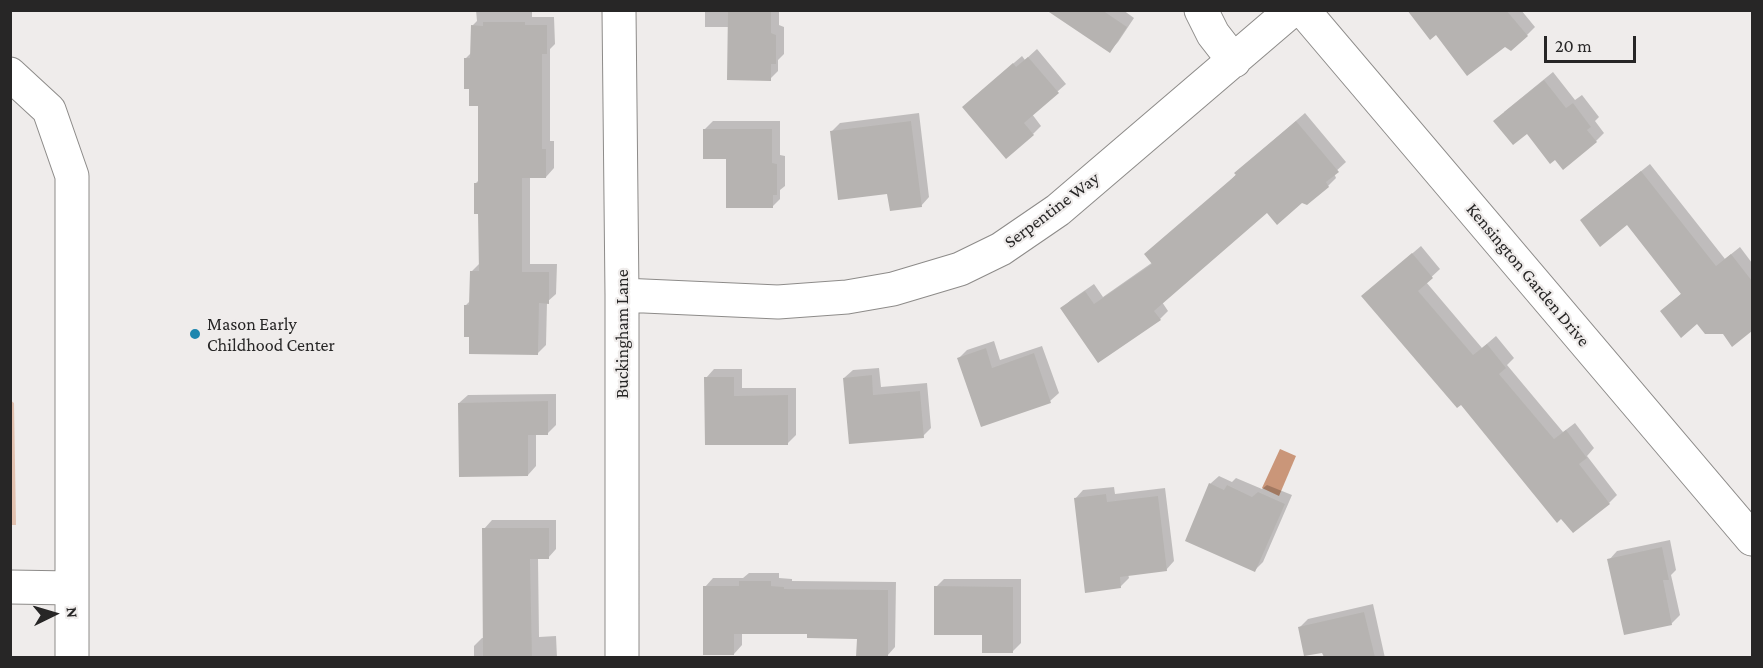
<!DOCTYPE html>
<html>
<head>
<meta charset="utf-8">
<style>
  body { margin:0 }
  #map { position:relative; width:1763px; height:668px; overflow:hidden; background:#efeceb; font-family:"Crimson Pro",serif }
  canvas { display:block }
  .frame { position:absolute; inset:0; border:12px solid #272626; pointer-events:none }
  .north { position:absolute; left:24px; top:584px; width:60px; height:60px; -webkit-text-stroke:4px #efeceb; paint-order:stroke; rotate:85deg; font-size:16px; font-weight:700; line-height:24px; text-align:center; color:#272626 }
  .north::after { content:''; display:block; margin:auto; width:21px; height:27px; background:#272626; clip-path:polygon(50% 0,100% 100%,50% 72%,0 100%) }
  .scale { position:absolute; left:1544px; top:36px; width:92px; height:27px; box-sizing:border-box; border:3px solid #272626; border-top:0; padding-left:8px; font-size:18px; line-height:21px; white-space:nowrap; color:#272626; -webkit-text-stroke:4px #efeceb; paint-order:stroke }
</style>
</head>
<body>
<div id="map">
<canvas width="1763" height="668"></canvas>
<div class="frame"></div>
<div class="north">N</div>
<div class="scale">20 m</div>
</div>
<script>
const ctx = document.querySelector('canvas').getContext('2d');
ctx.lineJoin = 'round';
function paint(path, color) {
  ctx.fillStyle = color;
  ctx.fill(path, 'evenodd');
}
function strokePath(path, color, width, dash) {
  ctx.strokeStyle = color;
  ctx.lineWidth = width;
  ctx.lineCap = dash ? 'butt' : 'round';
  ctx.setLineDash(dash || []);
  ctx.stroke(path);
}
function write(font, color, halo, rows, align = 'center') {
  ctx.font = font + ' "Crimson Pro",serif';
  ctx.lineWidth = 4.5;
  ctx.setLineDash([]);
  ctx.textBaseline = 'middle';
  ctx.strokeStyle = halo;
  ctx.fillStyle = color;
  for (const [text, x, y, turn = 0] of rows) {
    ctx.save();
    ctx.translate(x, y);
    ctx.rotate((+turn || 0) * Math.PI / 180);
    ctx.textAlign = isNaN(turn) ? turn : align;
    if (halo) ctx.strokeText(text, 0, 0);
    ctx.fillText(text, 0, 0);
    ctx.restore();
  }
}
paint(new Path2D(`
  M10,400l4,3 2,122h-6z`), '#e3c2b0');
paint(new Path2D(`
  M1280,449l16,7 -17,40 -17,-8z`), '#ca9679');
paint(new Path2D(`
  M476,10h56v7h22l1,27 -5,5v92h4v27l-8,9h-16v87h27l-1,30 -9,8 -1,43 -8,8 -68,-18 -4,-30 5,-5v-28l9,-9v-50l-5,-29 5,-5v-74l-10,-17 -5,-29 7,-7v-26l5,-5z
  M705,10h74v15l5,2v27l-6,6v11l-8,8 -41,-52h-24z
  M1052,10h71l11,8 -16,24 -8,9z
  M1417,10h104l14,17 -8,8z
  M1037,49l29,35 -34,30 9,12 -8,8 -61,-35 50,-43 3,4z
  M1553,72l22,28 7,-5 17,22 -4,4 9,12 -8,8 -69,-9 -23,-20z
  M919,113l10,84 -8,9 -33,-14 -57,-60 9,-9z
  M1305,113l41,49 -12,11 2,5 -8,8 -26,15 -35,9 -105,92 6,9 -8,8 -98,-11 9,-8 23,-16 9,13 50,-35 92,-97z
  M713,121h67v34l5,1v30l-5,4v9l-8,8 -44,-49 -23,-29z
  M1650,164l75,95 15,-12 12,16v66l-19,16 -10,-12 -25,-11 -36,-11 20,-18 -54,-70 -38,-11z
  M1421,246l19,23 -14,13 56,66 14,-12 18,22 -7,7 56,67 12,-9 19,25 -7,8 30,39 -8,8 -237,-215z
  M994,341l6,19 42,-14 17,47 -9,8 -91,-43 8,-8z
  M879,368l2,19 46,-4 4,45 -8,8 -79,-58 9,-8z
  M714,369h28v19h54v47l-8,8 -82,-65z
  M556,394v31l-8,8h-12v33l-8,9 -69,-72 9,-8z
  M1219,476l13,6 4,-4 26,11 5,-4 25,10 -29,67 -8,8 -45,-86z
  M1114,487l1,7 50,-6 9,73 -8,9 -38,4 1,4 -9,9 -45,-88 8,-9z
  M492,520h64v29l-8,9h-10l1,79 17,-1 1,22h-83v-12l8,-8h2v-109z
  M1670,540l6,30 -5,5 9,40 -9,9 -62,-64 8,-9z
  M749,573h30v5l13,1v2l104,1 -1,65 -8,9 -29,-19 -50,-4h-66v12l-8,9 -29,-67 8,-9h30z
  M944,579h77v64l-9,9 -28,-18 -48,-47z
  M1373,604l12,54h-60l-1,-7 -25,-23 9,-9z`), '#0003');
paint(new Path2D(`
  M728,10h43v23l5,2v29h-5v17l-44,-1z
  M1046,10h56l25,17 -17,26z
  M1407,10h99l22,26 -17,15 -6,-4 -38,29 -31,-41 -6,5z
  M483,22h42v3h22v29h-5v95h4v29h-24v94h27v32l-10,-1 -1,52 -69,-1v-17h-5v-32h5l1,-34h9l-1,-57h-4v-31h4v-77h-9v-17h-5v-31h6l1,-33 12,1z
  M1028,57l31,36 -35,30 10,12 -28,24 -44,-52 51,-44 3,4z
  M1544,80l22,28 7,-5 18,24 -4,3 10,12 -34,28 -8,-10 -5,4 -23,-30 -14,11 -20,-24z
  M911,121l11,86 -32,4 -3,-17 -49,6 -8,-69z
  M1296,121l43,51 -13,10 3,5 -22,18 -5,-2 -25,22 -10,-12 -113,98 7,9 -63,43 -38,-55 25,-17 9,13 58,-40 -8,-10 92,-79 -2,-2z
  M703,129h69v34l5,1v31h-4v13h-47v-49h-23z
  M1641,171l75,95 15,-12 21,27v50l-20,16 -9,-13h-18l-8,-10 -16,14 -21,-27 21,-17 -54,-69 -27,22 -20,-27z
  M1412,253l21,25 -15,13 55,64 14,-11 19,24 -7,6 55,65 12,-9 21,28 -8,6 31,40 -37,29 -12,-14 -4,4 -96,-118 -4,3 -96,-112z
  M986,348l6,20 42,-15 17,50 -70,24 -24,-69z
  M872,375l1,20 47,-4 4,47 -75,6 -6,-66z
  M704,377h30v19l54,-1v50h-83z
  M548,401v34h-20v41l-69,1 -1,-74z
  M1209,483l15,7 3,-5 25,12 6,-5 27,12 -30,68 -70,-31z
  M1106,494l1,8 51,-6 9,75 -47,6 1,11 -36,5 -11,-95z
  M482,528h67v31h-19l2,98h-49z
  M1662,547l7,33h-6l9,45 -48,10 -17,-76z
  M739,581h32v5l13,1v2l104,1v67h-32l1,-18 -50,-1v-4h-73v21h-31v-69h36z
  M934,586l79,1v66h-31v-18h-48z
  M1364,612l11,45h-51l-2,-4 -18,3 -6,-29z`), '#b6b3b1');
const minor = new Path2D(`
  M619,10l3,285v363
  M1201,10l12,24 21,27
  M1303,10l449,529
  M10,74l39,36 23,66v482
  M622,295l156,7 69,-5 46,-8 67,-20 41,-20 57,-39 234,-200
  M10,587l62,1`);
strokePath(minor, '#8d8b89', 35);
strokePath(minor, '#fff', 33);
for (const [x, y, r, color] of [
  [195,334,6,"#1d86ae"]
]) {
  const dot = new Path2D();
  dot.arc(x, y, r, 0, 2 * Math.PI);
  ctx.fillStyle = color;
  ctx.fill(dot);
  strokePath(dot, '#efeceb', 2);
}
write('18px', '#272626', '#efeceb', [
  ["Serpentine Way",1052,210,-37],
  ["Kensington Garden Drive",1528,275,50],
  ["Buckingham Lane",622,334,-90]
]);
write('18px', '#272626', '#efeceb', [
  ["Mason Early",207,324],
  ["Childhood Center",207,345]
], 'left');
</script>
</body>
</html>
